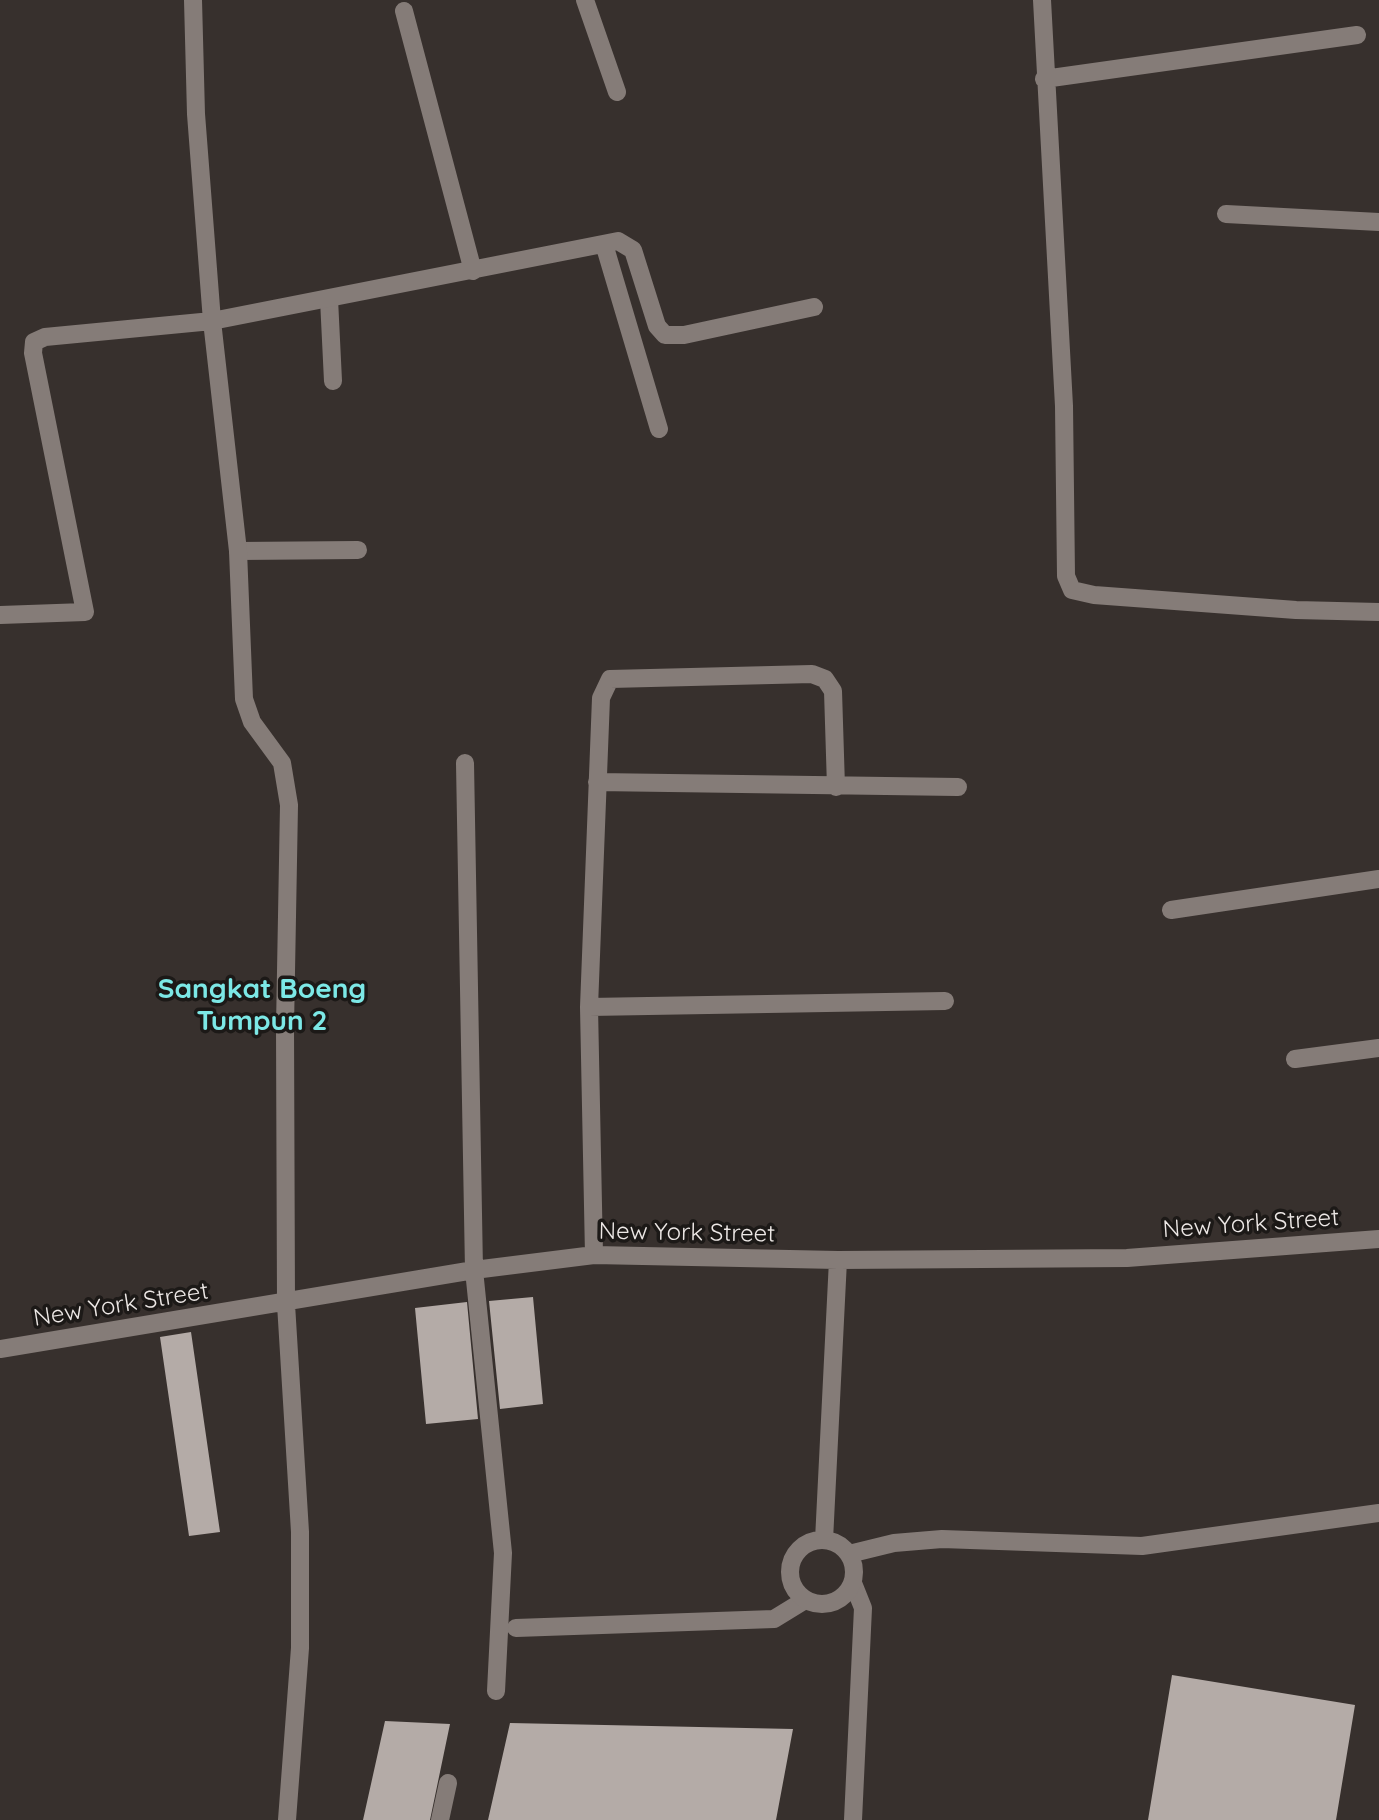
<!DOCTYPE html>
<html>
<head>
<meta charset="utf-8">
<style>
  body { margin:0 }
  canvas { display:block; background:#37302d }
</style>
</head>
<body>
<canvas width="1379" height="1820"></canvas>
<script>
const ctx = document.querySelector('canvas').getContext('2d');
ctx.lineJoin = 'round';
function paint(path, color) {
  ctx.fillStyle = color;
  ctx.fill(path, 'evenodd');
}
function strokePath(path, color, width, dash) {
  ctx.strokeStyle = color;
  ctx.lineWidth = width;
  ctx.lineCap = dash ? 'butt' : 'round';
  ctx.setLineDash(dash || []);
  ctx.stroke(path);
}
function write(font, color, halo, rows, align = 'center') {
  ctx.font = font + ' Quicksand,sans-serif';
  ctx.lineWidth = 7;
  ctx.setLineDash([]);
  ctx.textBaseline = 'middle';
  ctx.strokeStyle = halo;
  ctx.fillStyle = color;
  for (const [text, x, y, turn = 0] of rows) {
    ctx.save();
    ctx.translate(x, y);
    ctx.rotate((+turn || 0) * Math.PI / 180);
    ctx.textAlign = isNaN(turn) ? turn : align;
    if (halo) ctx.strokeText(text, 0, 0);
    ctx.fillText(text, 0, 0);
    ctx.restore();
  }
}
paint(new Path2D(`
  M533,1297l10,107 -43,5 -11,-108z
  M467,1302l11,117 -52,5 -11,-116z
  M191,1332l29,200 -31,4 -29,-199z
  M1172,1675l183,30 -19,115h-188z
  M385,1721l65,3 -20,96h-67z
  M510,1723l283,6 -17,91h-288z`), '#b4aba7');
strokePath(new Path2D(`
  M329,299l4,82
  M238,551l120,-1
  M853,1583l10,25 -10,212
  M516,1628l258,-9 31,-19
  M440,1820l8,-37`), '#857c78', 18);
strokePath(new Path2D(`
  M193,0l3,114 16,207 26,230 6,148 8,23 30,41 7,42 -4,222 1,277 14,228v116l-13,172
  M585,0l32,92
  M1042,0l22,406 2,170 6,14 22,5 202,15 83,2
  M404,11l69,260
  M1044,79l313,-44
  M1226,214l153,8
  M604,244l55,185
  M0,615l85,-3 -52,-259 1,-11 11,-5 167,-16 406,-80 15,9 24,76 8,9h19l130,-28
  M465,763l9,507 29,283 -7,138
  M597,782l361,5
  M1171,910l208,-31
  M589,1007l356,-6
  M1295,1059l84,-11
  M594,1255l-5,-248 12,-309 9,-19 202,-5 13,5 8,12 3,96
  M0,1349l474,-79 120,-15 244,5 289,-2 252,-19
  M790 1572a32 32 0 1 1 64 0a32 32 0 1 1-64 0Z
  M824,1540l14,-280
  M849,1554l45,-11 48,-4 200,7 237,-33`), '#857c78', 18);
write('24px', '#ede8e6', '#1c1917', [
  ["New York Street",1251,1224,-4],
  ["New York Street",687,1233,1],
  ["New York Street",121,1305,-9]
]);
write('bold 28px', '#7ce8e6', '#1c1917', [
  ["Sangkat Boeng",262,990],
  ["Tumpun 2",262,1022]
]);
</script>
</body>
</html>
